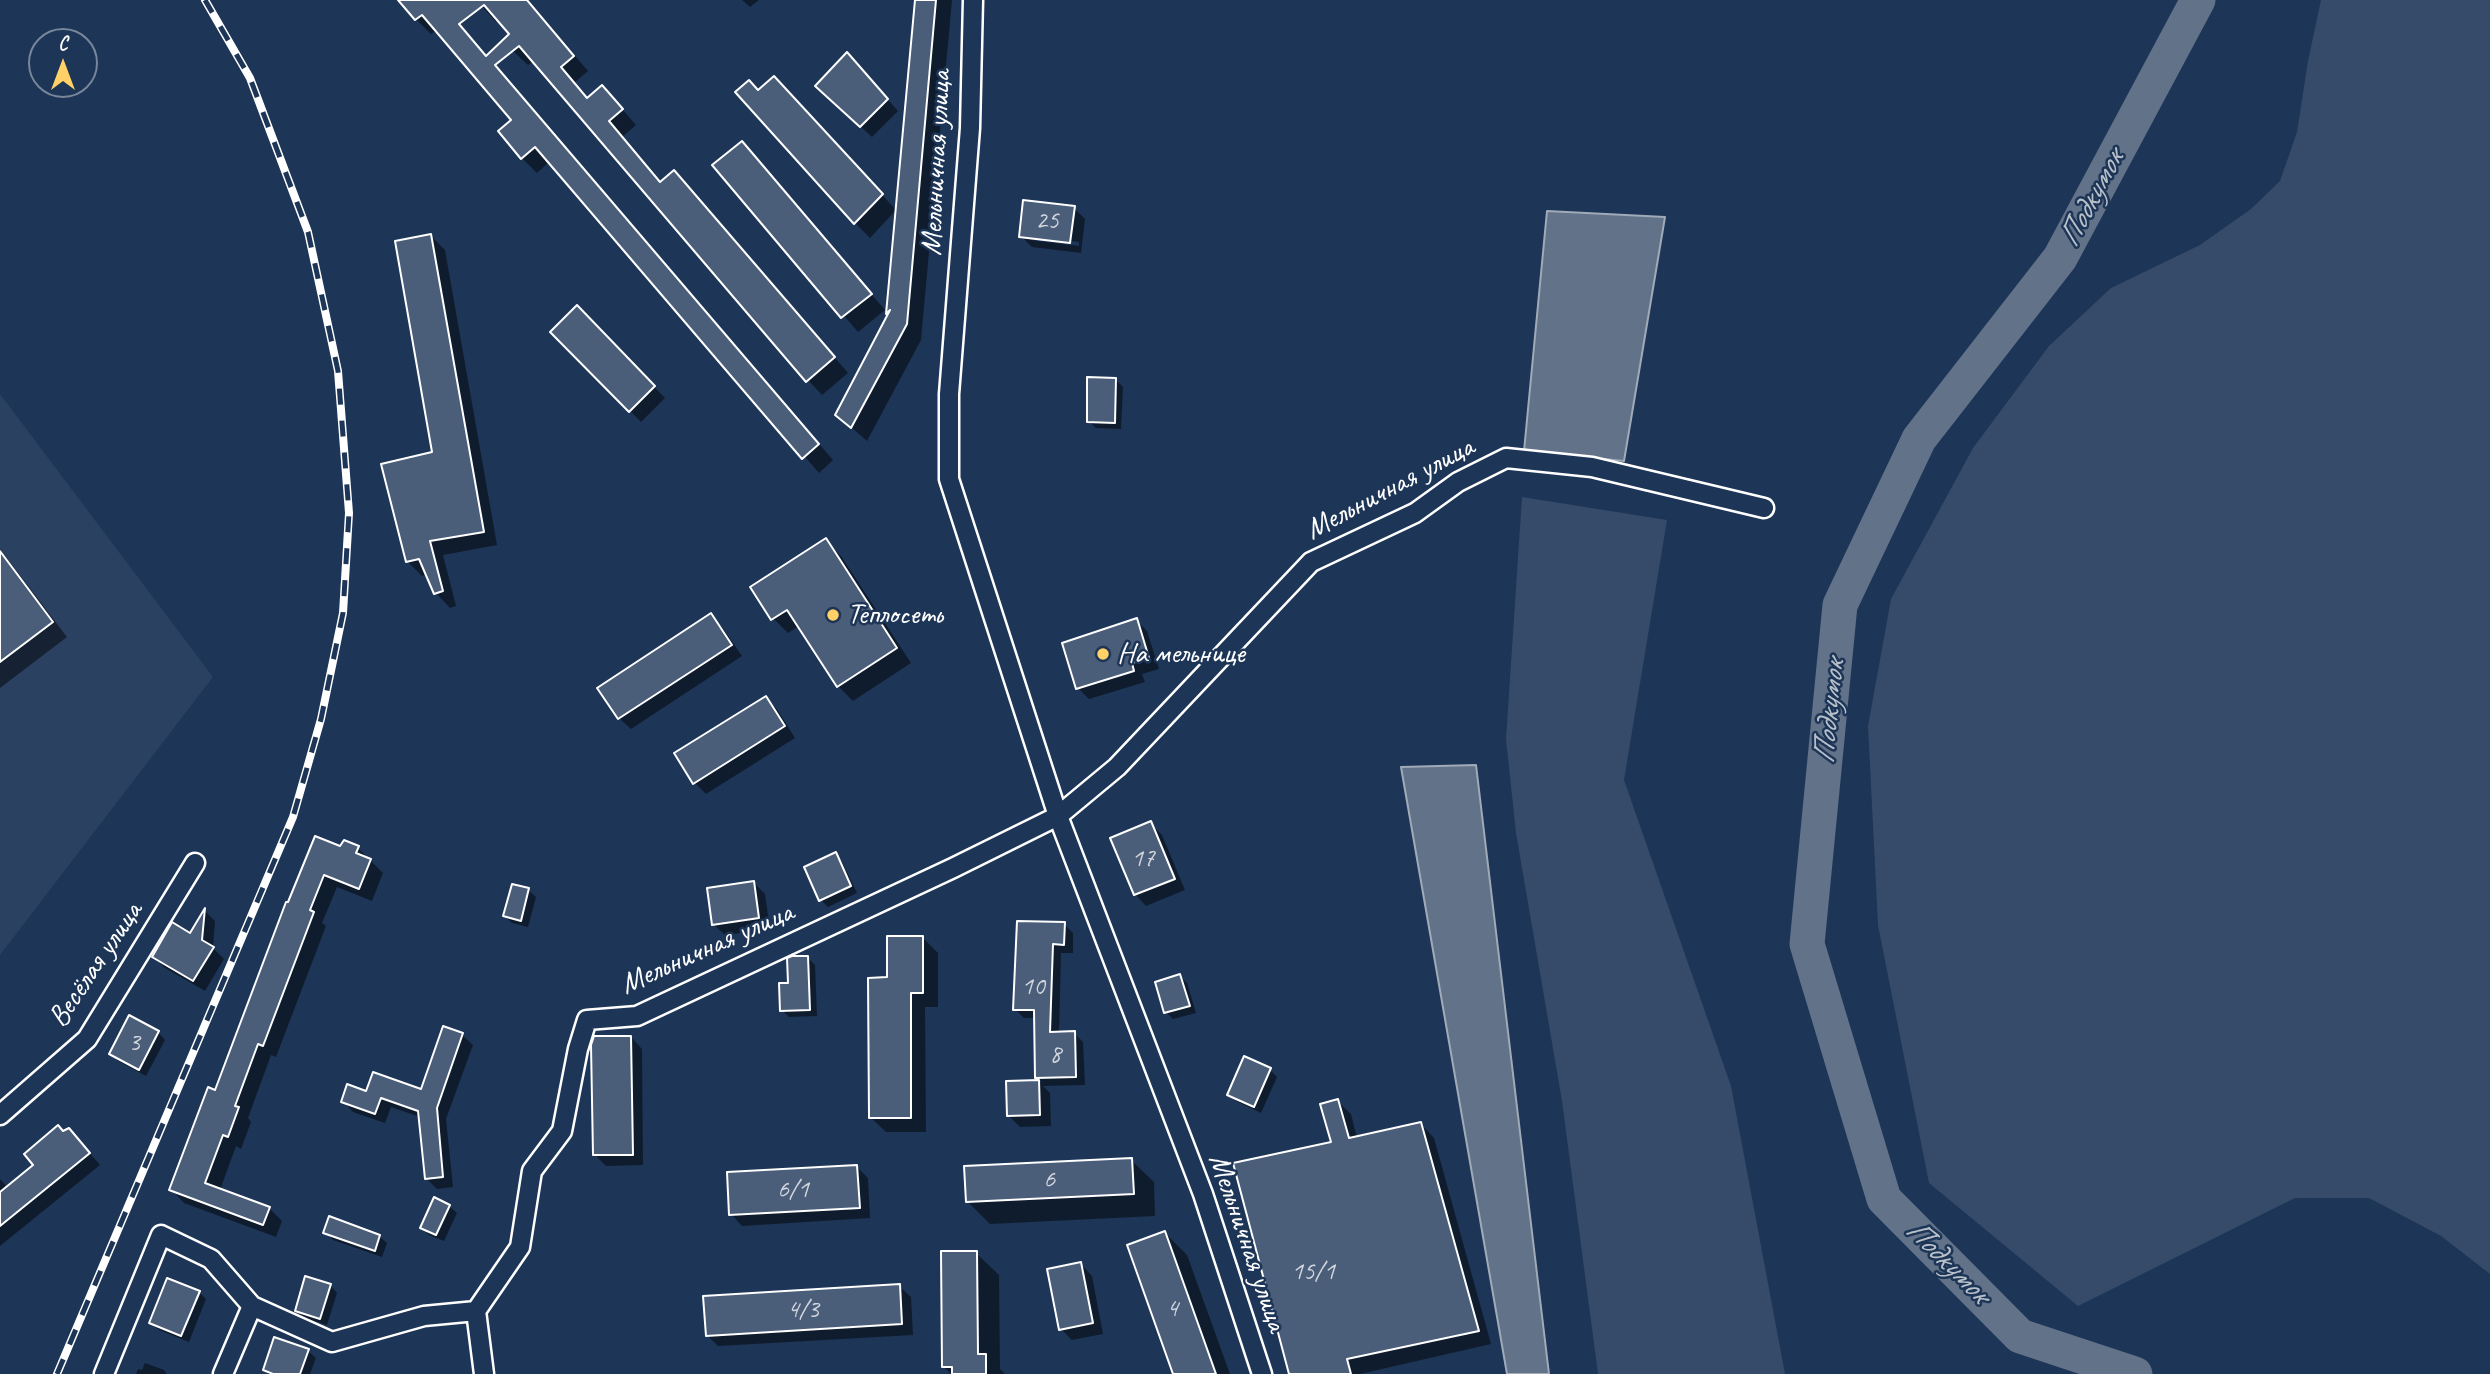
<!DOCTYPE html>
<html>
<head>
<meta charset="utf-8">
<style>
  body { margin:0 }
  #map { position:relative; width:2490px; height:1374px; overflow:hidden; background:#1d3557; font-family:Caveat,sans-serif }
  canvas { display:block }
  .north { position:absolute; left:28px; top:28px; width:70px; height:70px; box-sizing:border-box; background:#1d3557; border:2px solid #77869a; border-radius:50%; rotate:0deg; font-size:19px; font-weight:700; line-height:28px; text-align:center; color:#fff }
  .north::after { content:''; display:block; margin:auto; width:24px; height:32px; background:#ffd166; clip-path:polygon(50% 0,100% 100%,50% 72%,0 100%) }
</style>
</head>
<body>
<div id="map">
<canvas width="2490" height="1374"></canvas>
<div class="north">С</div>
</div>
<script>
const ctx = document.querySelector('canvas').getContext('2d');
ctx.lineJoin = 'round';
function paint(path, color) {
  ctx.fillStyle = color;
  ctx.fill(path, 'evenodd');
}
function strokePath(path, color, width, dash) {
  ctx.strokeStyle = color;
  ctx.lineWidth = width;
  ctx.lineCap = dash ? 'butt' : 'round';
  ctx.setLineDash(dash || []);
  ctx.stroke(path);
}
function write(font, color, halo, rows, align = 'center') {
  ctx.font = font + ' Caveat,sans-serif';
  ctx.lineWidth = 5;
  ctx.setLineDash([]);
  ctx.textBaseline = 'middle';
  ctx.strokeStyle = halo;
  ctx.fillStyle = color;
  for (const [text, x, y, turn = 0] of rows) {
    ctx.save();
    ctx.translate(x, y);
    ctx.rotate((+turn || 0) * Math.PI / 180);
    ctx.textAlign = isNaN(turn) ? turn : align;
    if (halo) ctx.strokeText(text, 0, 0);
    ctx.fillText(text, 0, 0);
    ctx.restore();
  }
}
paint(new Path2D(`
  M0,394l213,283 -213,278z`), '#2a4161');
paint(new Path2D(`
  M2321,0h169v1274l-49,-38 -72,-38h-74l-217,108 -149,-123 -51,-258 -10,-199 23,-127 82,-151 76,-102 62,-58 89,-43 51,-36 29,-28 17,-49 11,-71z
  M1522,497l145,23 -43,260 107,306 54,288h-187l-36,-273 -46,-268 -10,-94z`), '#364b69');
const water = new Path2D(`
  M1547,211l118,6 -41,244 -100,-10z
  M1476,765l73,609h-42l-106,-607z`);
paint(water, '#617289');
strokePath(water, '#a0aab8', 2);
paint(new Path2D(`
  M407,0h32l394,460 -14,13 -269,-312 -13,12 -15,-15 -8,-38 -77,-90 -6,4 -15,-15 -13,-16z
  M476,0h51l61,71 -14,12 14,16 28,3 20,23 -14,12 39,46 13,-11 15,15 159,186 -26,22 -14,-15 -274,-319 -6,4 -15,-14 -8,-11 7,-5 -13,-15 -3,2z
  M742,0h17l-9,7z
  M916,0h36l-31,340 -54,101 -30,-26 53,-100 -2,-2z
  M858,66l40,45 -26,26 -44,-40z
  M758,92l31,1 107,117 -26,28 -15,-15z
  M742,143l143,167 -27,22 -143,-166z
  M1074,208l11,11 -4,34 -49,-6 -11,-11zM1031,236l48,6v4l-48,-6z
  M431,236l14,14 52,295 -54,10 13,51 -6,2 -14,-15 -8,-19 -6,2 -15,-15 27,-107z
  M577,308l88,90 -24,24 -88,-90z
  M1115,379l8,8 -2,42 -25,-1 -7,-7z
  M826,541l15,15 70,107 -58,38 -15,-15 -39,-60 -11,7 -15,-15z
  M0,549l67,88 -67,51z
  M711,616l11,11 20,29 -111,73 -12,-11 -19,-30z
  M1136,620l11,11 12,38 -17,5 3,8 -56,17 -11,-11z
  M765,698l12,11 18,29 -89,56 -11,-11 -19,-29z
  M1151,824l11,11 23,55 -39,16 -11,-12z
  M341,848h17l25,25 -11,28 -35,-14 -15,36 4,3 -50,131 -5,-2 -23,63 3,4 -10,27 -5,-3 -16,44 49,18 13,13 -6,16 -92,-34 -13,-14 45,-97 71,-188z
  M835,854l7,8 15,31 -29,14 -7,-7z
  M754,883l11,11 5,35 -45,6 -12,-11z
  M528,890l8,7 -8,30 -16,-4 -7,-7z
  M205,911l10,10 -2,27 11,11 -19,32 -40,-23 -11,-11 37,-22z
  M1064,924l9,9v20h-12l-2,80h15l9,9 2,43 -42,1 7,7 1,33 -31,1 -12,-12v-33h34l-5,-5 -1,-59h-12l-9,-9z
  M923,938l15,15v54h-13l1,125h-40l-16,-15 19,-138z
  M807,957l8,8 2,51 -28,1 -7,-7 7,-26z
  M1180,976l7,7 9,30 -23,6 -7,-7z
  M130,1018l28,14 7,8 -19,36 -28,-15 -7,-7z
  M462,1035l11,10 -27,74 7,68 -16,2 -11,-11 -6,-61 -29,-10 -6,16 -32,-11 -10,-11 24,-8 55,-1z
  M631,1037l11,12 1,116 -37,1 -12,-12z
  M1270,1070l7,7 -16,36 -25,-12 -7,-7z
  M1337,1101l14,13 6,24 64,-14 13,14 57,206 -131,30h-67l41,-231z
  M63,1133l17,9 20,23 -100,81v-67l8,9 27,-23z
  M1131,1160l23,22 1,34 -165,8 -23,-23z
  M857,1167l11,11 2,40 -128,8 -11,-12z
  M435,1200l14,6 8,7 -13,28 -15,-6 -7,-7z
  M325,1232l54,4 8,7 -5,14 -49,-17z
  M1165,1233l22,22 43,119h-55z
  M976,1253l23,22 1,94 5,5h-54l-7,-7z
  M1081,1264l11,12 11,58 -31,6 -11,-11z
  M330,1285l7,8 -10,32 -23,-7 -7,-7z
  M899,1286l12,11 2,38 -195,11 -11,-11z
  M199,1292l7,7 -17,43 -30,-12 -8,-7z
  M275,1339l33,12 8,7 -6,16h-41l-4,-4z
  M145,1363l19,7 3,4h-31l2,-5 4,1z`), '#0007');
strokePath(new Path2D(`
  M2135,1374l-115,-38 -136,-137 -77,-255 33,-339 79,-166 141,-181 138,-258`), '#617289', 35);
const building = new Path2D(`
  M398,0h129l47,56 -13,11 26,31 15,-13 21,24 -14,12 51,61 14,-12 161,187 -29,25 -287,-336 -24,19 324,379 -17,15 -267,-312 -14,12 -23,-28 13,-11 -89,-105 -7,5zM484,5l25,29 -23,22 -27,-32z
  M915,0h21l-29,324 -56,104 -16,-13 55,-105 -4,4z
  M847,52l41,47 -28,28 -45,-41z
  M774,76l109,118 -29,30 -119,-132 14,-12 9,10z
  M742,141l130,153 -31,24 -129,-153z
  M1023,200l52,6 -5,37 -51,-6z
  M431,234l53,298 -54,9 13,50 -9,3 -15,-35 -13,3 -25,-98 51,-12 -37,-211z
  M577,305l78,81 -26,26 -79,-80z
  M1087,377l29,1 -1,45 -28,-1z
  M826,538l71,110 -60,39 -50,-77 -16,10 -21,-33z
  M0,551l53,71 -53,40z
  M711,613l21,32 -114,74 -21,-31z
  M1137,618l12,40 -17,5 2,8 -58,18 -14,-46z
  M766,696l19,30 -92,58 -19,-31z
  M1151,821l24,58 -41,16 -24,-57z
  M315,836l25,10 4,-6 15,6 -3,7 15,6 -12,30 -35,-14 -14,35 4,2 -51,134 -5,-2 -23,62 4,1 -11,30 -5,-2 -18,48 65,24 -7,18 -94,-35 39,-103 7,3 71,-188h2z
  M836,852l15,34 -32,15 -15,-34z
  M754,881l5,37 -47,7 -5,-37z
  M512,884l17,4 -8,33 -18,-5z
  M205,908l-3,32 12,7 -21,34 -41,-24 20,-35 18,11z
  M1017,921l48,1 -1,23 -11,-1 -3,88 25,-1 1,46 -41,1 -1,-68h-21z
  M887,936h36v57h-12v125h-42l-1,-140 19,-1z
  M792,956h16l2,54 -30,1 -1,-28h9l-1,-25z
  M1180,974l10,32 -26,7 -9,-31z
  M129,1015l30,16 -20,39 -30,-16z
  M443,1026l20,7 -26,75 6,69 -18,2 -7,-68 -37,-13 -6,16 -34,-12 6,-18 19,7 7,-19 48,17z
  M594,1036h37l2,119h-40l-2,-110z
  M1244,1056l27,12 -17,39 -27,-12z
  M1039,1080l1,35 -33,1 -1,-35z
  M1338,1099l11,39 72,-16 58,209 -132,28 4,15h-62l-56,-211 98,-21 -11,-38z
  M58,1125l5,6 6,-3 21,25 -90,73v-34l33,-27 -9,-11z
  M1132,1158l2,36 -168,8 -2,-36z
  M857,1165l3,43 -131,7 -2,-43z
  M434,1197l16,8 -14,30 -16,-7z
  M329,1216l51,19 -5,16 -52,-18z
  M1165,1231l51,143h-43l-46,-129z
  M941,1251h36l1,103h8v20h-34v-7h-10z
  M1081,1262l12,61 -34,7 -12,-61z
  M305,1276l26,8 -11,35 -25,-8z
  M167,1278l33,13 -19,45 -32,-13z
  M900,1284l2,40 -196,12 -3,-40z
  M274,1337l35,12 -9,25h-27l-10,-4z`);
paint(building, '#4a5d79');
strokePath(building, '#fff', 2);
const minor = new Path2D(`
  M973,0l-3,128 -21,266v85l109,337 145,378 59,180
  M0,1115l87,-76 108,-176
  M476,1311l44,-64 12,-76 30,-40 16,-82 9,-29 50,-4 316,-148 105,-52 59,-49 194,-205 104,-49 43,-31 48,-24 86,9 172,41
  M476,1311l8,63
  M104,1374l57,-139 50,24 41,47 80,36 92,-26 52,-5
  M223,1374l29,-68`);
strokePath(minor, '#fff', 23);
strokePath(minor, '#1d3557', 18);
const rail = new Path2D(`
  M57,1374l236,-557 28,-98 22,-106 6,-100 -11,-142 -30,-139 -58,-154 -45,-78`);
strokePath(rail, '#fff', 8);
strokePath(rail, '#1d3557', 5, [16]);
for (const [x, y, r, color] of [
  [833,615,7,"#ffd166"],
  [1103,654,7,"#ffd166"]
]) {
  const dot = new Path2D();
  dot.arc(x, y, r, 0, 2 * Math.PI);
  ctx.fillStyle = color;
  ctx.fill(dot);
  strokePath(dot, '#1d3557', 2.5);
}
write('26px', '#d2d6de', null, [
  ["25",1047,221],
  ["17",1143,859],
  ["10",1033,987],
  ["3",134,1043],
  ["8",1055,1055],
  ["6",1049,1180],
  ["6/1",793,1190],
  ["15/1",1313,1272],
  ["4",1172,1309],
  ["4/3",803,1310]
]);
write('30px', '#fff', '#1d3557', [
  ["Мельничная улица",937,163,-87],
  ["Мельничная улица",1390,489,-28],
  ["Мельничная улица",707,949,-24],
  ["Весёлая улица",96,965,-56],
  ["Мельничная улица",1247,1243,71]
]);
write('30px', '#fff', '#1d3557', [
  ["Теплосеть",847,615],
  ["На мельнице",1117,654]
], 'left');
write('italic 32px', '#b8c0ca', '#1d3557', [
  ["Подкумок",2092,199,-62],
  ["Подкумок",1830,712,-84],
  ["Подкумок",1947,1262,45]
]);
</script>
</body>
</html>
